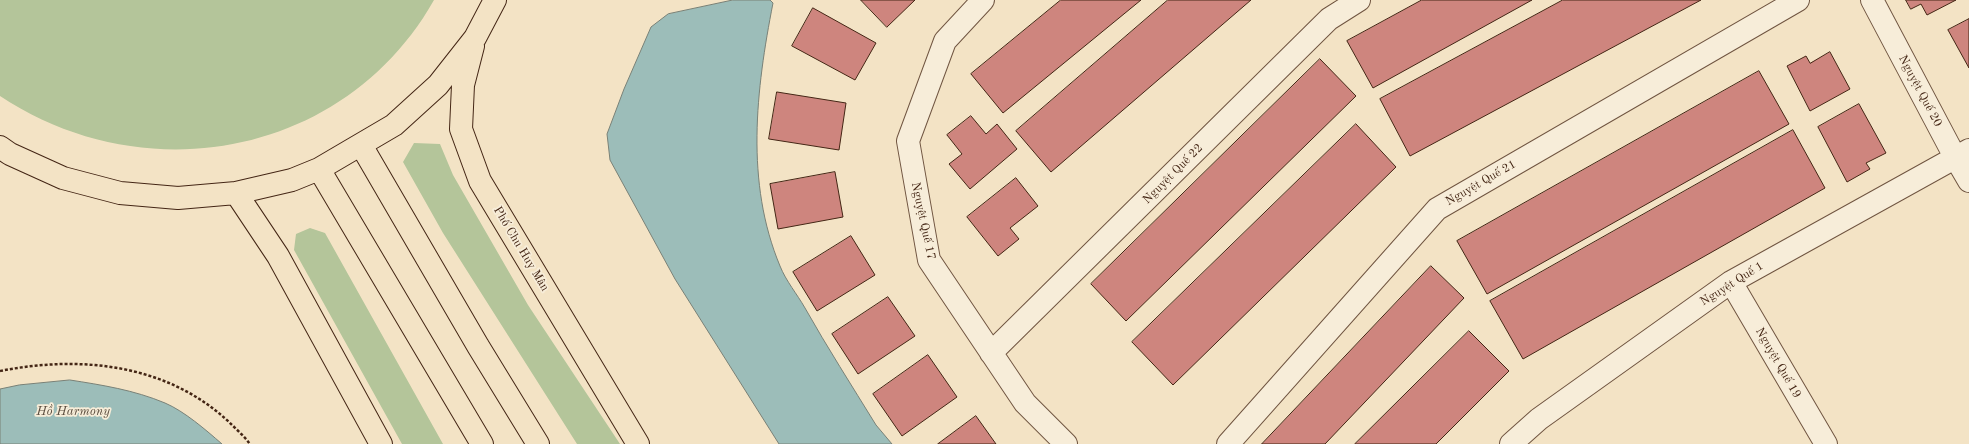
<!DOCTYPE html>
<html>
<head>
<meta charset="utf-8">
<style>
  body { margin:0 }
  canvas { display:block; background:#f3e3c5 }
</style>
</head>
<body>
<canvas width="1969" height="444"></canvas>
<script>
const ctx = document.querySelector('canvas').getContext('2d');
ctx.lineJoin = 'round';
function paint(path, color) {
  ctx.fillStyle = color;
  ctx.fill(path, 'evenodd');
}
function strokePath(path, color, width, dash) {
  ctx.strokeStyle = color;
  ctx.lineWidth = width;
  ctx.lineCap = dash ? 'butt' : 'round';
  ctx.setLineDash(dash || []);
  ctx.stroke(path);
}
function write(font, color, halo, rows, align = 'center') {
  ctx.font = font + ' "Old Standard TT",serif';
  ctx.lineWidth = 3.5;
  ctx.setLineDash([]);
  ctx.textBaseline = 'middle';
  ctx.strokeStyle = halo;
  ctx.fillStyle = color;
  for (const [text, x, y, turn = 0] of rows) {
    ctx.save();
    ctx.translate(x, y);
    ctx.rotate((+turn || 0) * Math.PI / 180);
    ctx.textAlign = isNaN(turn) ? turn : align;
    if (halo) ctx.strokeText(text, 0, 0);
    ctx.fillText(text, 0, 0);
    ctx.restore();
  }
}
paint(new Path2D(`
  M0,0h434c-88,156 -288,193 -434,96z
  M414,143l26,1 13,31 75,130 92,139h-43l-134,-211 -40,-71z
  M310,228l15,5 118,211h-41l-108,-194 2,-16z`), '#b4c59a');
const water = new Path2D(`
  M733,0h37l3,3c-17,87 -28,179 7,263 6,15 17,28 25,42 22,39 47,78 71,117l16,19h-113l-104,-165 -65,-119 -3,-26 17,-45 27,-62 17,-13z
  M70,380c32,5 64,10 95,23 19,8 41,27 57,41h-222v-55l19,-4z`);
paint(water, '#9cbdb9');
strokePath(water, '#798177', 1);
const building = new Path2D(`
  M861,0h54l-28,27z
  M1061,0h80l-138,113 -32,-39z
  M1168,0h83l-200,172 -35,-41z
  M1422,0h110l-159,88 -26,-47z
  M1563,0h138l-291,156 -30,-57z
  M1906,0h50l-29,15 -6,-11 -10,5z
  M813,8l63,35 -21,37 -63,-34z
  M1969,19v49l-21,-38z
  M1830,52l20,37 -40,22 -23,-45 19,-10 4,7z
  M1320,59l36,37 -230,225 -35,-37z
  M1759,71l30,53 -302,170 -30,-53z
  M777,92l69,11 -7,47 -70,-11z
  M1859,104l27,49 -20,10 4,6 -23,13 -29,-55z
  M971,116l15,18 11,-10 20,25 -47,40 -21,-25 13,-10 -15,-19z
  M1356,124l40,43 -223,218 -41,-43z
  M1793,130l32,58 -302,171 -33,-58z
  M835,172l8,45 -65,12 -8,-45z
  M1016,178l22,28 -28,22 9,11 -21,17 -31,-39z
  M851,236l24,39 -58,36 -24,-39z
  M1431,266l33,32 -139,146h-63z
  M888,297l27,39 -57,38 -26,-40z
  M1469,331l40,40 -73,73h-81z
  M928,355l29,42 -55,39 -29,-42z
  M976,416l20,28h-58z`);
paint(building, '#ce857e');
strokePath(building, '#442615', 1);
const minor = new Path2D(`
  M983,0l-38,41 -37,100 21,119 96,143 41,41
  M1872,0l83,157 14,24
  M1731,282l95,162
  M991,353l338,-334 30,-19
  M1228,444l209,-235 361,-209
  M1511,444l28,-25 192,-137 238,-132`);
const major = new Path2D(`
  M473,46l-10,39 -2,44 19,52 158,263
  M361,145l117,201 60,98
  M0,147l10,7 53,24 57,15 58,5 58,-5 56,-13 27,-11 75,-44 44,-40 37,-47 20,-38
  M319,169l163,275
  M236,193l42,63 103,188`);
strokePath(minor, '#705541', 24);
strokePath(major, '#442615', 24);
strokePath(new Path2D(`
  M0,371c81,-16 167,-7 229,51 7,7 15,14 21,22`), '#442615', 2.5, [3, 2]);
strokePath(minor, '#f7edd9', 22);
strokePath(major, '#f3e3c5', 22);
write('12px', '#442615', '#f7edd9', [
  ["Nguyệt Quế 20",1920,91,62],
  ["Nguyệt Quế 22",1173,174,-45],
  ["Nguyệt Quế 21",1481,183,-30],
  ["Nguyệt Quế 17",923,221,78],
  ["Phố Chu Huy Mân",521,249,59],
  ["Nguyệt Quế 1",1732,284,-32],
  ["Nguyệt Quế 19",1778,363,60]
]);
write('italic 13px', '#5a4c3e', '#f7edd9', [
  ["Hồ Harmony",73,412]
]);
</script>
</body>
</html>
